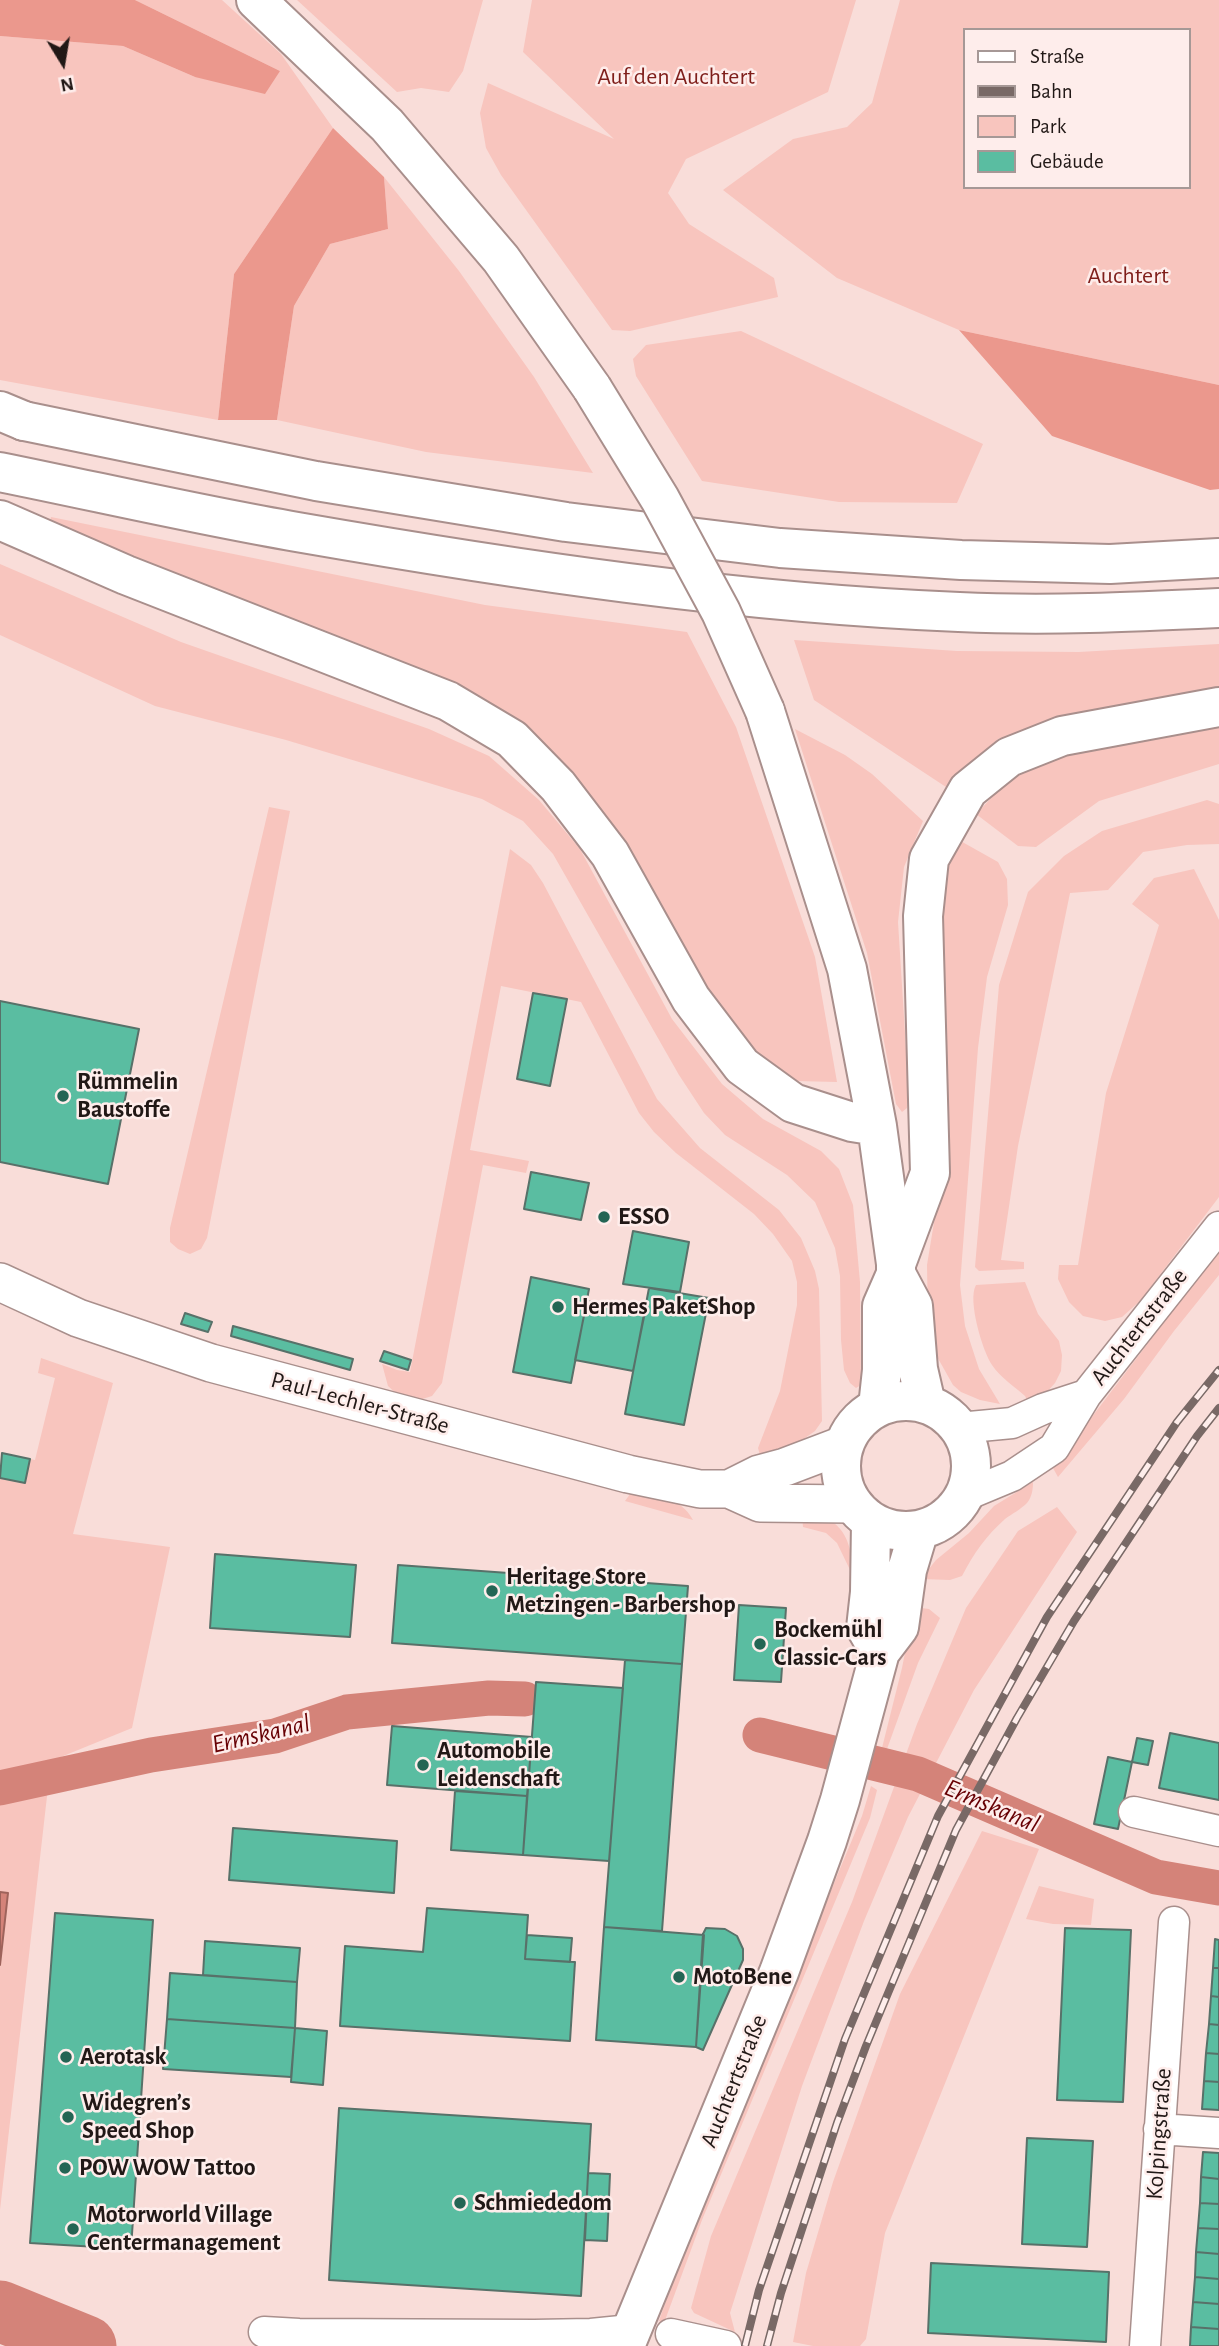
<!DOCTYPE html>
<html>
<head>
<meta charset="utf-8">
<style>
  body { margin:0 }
  #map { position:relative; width:1219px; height:2346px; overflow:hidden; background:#f9ddd9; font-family:"Alegreya Sans",sans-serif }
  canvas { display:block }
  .legend { position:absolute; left:963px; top:28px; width:228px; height:161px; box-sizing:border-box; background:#feedeb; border:2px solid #a69896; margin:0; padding:9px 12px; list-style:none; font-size:21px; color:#211816 }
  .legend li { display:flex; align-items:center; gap:14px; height:35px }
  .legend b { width:35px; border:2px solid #a69896 }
  .north { position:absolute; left:28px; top:28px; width:70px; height:70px; -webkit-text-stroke:5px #feedeb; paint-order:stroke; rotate:169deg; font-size:19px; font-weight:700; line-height:28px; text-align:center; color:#211816 }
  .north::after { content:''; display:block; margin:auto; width:24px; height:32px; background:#211816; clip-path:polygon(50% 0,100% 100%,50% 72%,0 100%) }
</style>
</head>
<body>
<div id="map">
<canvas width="1219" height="2346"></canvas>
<ul class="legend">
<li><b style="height:9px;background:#fff"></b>Straße</li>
<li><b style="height:9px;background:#796966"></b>Bahn</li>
<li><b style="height:19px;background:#f8c5be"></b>Park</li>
<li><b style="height:19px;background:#5abda1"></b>Gebäude</li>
</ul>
<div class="north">N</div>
</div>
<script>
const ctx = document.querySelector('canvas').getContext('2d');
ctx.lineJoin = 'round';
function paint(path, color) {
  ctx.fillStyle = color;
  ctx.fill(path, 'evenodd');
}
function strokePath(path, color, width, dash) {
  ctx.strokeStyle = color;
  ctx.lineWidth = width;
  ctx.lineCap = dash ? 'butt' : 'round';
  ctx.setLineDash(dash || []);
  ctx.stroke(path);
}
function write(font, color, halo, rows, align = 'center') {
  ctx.font = font + ' "Alegreya Sans",sans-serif';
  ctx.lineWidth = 5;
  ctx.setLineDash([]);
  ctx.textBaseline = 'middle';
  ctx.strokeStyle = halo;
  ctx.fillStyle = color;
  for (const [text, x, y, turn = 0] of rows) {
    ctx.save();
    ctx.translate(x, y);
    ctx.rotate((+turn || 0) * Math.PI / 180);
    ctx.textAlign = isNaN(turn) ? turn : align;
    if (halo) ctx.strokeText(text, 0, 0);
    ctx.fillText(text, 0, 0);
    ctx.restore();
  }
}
paint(new Path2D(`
  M135,0h87l59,54 52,74 -99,146 -16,146 -218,-40v-344l123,10 72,31 85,-6z
  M297,0h186l-20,71 -14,21 -28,-4 -24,4z
  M532,0h324l-28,92 -142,67 -18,34 21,31 85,54 4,19 -148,34 -18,-1 -111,-155 -15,-27 -6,-35 8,-30 126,56 -91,-87z
  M900,0h319v385l-260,-55 -122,-52 -114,-88 70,-51 54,-12 25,-24zM965,30h224v157h-224z
  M384,177l75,94 75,106 59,96 -167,-21 -149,-32 17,-114 36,-62 58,-15z
  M741,331l242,113 -26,59 -118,-1 -137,-21 -66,-105 -3,-17 13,-14z
  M51,517l434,88 202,27 49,95 79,230 22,125 -41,-1 -42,-29 -50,-64 -181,-259 -53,-39 -116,-48 -219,-82 -86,-35z
  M0,564l181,78 248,87 60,27 50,44 41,49 92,170 50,65 41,35 58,32 18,18 14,36 7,77 1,103 -5,3 -6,-5 -6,-13 -3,-30 -1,-64 -5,-28 -20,-46 -28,-27 -62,-40 -21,-22 -25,-38 -126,-221 -30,-33 -41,-22 -196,-59 -131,-34 -155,-71z
  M794,640l163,11 122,1 140,-8v46l-167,29 -54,20 -52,48 -132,-87z
  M1219,727v37l-120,37 -63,46 -18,-1 -42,-32 22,-23 29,-22 37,-14z
  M795,729l50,26 27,19 51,47 -19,46 -6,55 11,175 -2,11 -5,4 -6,-8 -29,-151z
  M1207,800l12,4v40l-32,1 -44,7 -35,38 -38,3 -52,253 -17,114 23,2v7l-45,2 -4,-4 24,-282 29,-93 36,-36 38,-25z
  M269,807l21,4 -83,427 -6,11 -11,5 -12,-5 -8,-7v-14z
  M957,839l41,23 9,17 1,26 -21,72 -9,71 -18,237 5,41 14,43 21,35 -20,-4 -19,-8 -8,-7 -22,-39 -3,-22 -1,-59 12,-73 -3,-309z
  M510,849l21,16 12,18 114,216 43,49 79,62 22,28 14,33 4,18 3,132 -7,10 -33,23 -22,1 -2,-7 22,-57 17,-86v-23l-5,-21 -19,-27 -19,-20 -78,-61 -22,-21 -15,-19 -58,-111 -80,-16 -31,164 59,11 -3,12 -43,-8 -41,218 -10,13 -16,5 -16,-4 -12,-11 -6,-22 15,6 13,2z
  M1194,869l25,51v277l-79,104 -18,16 -17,4 -22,-5 -14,-14 -11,-23 1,-14h19l28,-172 53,-168 -27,-21 22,-26z
  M1219,1250v25l-45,56 -50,68 -66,78 -5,-9z
  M1025,1282l13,32 21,27 3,14 -1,16 -6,12 -9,10 -19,7 -2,-4c-10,-9 -25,-19 -33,-31 -9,-13 -25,-65 -16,-80z
  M41,1358l72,25 -40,151 97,13 -38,181 -81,33 -51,449v-732l24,5 6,-24 5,1 20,-82 -17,-5z
  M1033,1482c0,7 -1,15 -6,21 -6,6 -15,11 -22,16 -19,17 -31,34 -43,57l-12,4 -29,-1 15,-19 33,-27 25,-27z
  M633,1490c25,7 47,6 60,30l-68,-19z
  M1057,1507l20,25 -103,158 -66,127 -44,104 -62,165 -72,227 5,19 -41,-19 -3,-5 20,-72 141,-334 65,-178 49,-116 52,-77z
  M802,1516c8,1 17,1 24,3 22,8 27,35 26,55l-15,-31 -11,-10 -23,-6z
  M914,1607l15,2 11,9 -22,45 -31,86 -5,-1 20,-80z
  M871,1786l6,4 -7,28 -168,402 -38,103 -5,-2 35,-102 168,-403z
  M982,1831l57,18 -154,384 -19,106 -6,7h-47l-20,-4 13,-69 27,-91 67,-188z
  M1039,1886l55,13 -3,26 -38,-1 -27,-5z`), '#f8c5be');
paint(new Path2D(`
  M0,0h135l145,71 -15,23 -70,-17 -72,-31 -123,-10z
  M333,128l51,49 4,52 -58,15 -36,62 -17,114h-59l16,-146z
  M959,330l260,55v104l-9,1 -158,-54z`), '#eb988d');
const water = new Path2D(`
  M0,1892l8,1 -8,72z`);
paint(water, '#d48379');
strokePath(water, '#9e635b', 2);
strokePath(new Path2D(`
  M760,1735l158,39 238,103 63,11
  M0,1788l151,-33 124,-19 72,-24 142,-14 36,1`), '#d48379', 35);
strokePath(new Path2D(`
  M0,2311l86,35`), '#d48379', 61);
const building = new Path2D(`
  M533,993l34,6 -17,87 -33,-7z
  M0,1001l139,28 -31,155 -108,-22z
  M531,1172l58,11 -8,37 -57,-11z
  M633,1231l56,11 -9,50 -57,-8z
  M531,1277l58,12 -18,94 -58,-11z
  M649,1288l60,10 -25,127 -59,-11z
  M587,1301l58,11 -12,59 -58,-11z
  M185,1313l27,9 -4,10 -27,-8z
  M233,1326l120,33 -3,11 -119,-34z
  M384,1351l27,9 -3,10 -28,-9z
  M2,1453l28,6 -5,24 -25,-5z
  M215,1554l141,11 -6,72 -140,-9z
  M398,1565l290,21 -6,78 -290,-21z
  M739,1605l47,3 -5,74 -47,-2z
  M625,1660l57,4 -20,267 -58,-4z
  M536,1682l87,6 -14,173 -86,-6z
  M392,1726l140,11 -5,59 -140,-11z
  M1170,1733l49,10v57l-60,-12z
  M1137,1738l16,3 -5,24 -16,-3z
  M1108,1757l24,5 -14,67 -24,-5z
  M455,1791l72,5 -4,59 -72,-5z
  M233,1828l164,13 -3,52 -165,-13z
  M427,1908l101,7 -3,44 50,3 -5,79 -230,-15 5,-80 78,6z
  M55,1913l98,7 -22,329 -101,-6z
  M604,1927l100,8 -8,112 -100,-7z
  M706,1928l19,1 12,7 6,13v11l-40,90 -7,-3 7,-113z
  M1065,1928l66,2 -8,172 -66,-2z
  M527,1935l45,3 -2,24 -45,-3z
  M1215,1939l4,1v28h-6z
  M205,1941l95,7 -3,34 -94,-7z
  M1213,1968h6v29l-8,-1z
  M170,1973l127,9 -2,46 -128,-9z
  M1211,1996l8,1v28l-10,-1z
  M167,2019l128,9 -4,49 -128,-8z
  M1209,2024l10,1v29l-13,-1z
  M295,2028l32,3 -4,54 -32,-3z
  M1206,2053l13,1v28l-15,-1z
  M1204,2081l15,1v28l-17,-1z
  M339,2108l252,16 -10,172 -252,-16z
  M1027,2138l66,3 -6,106 -65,-3z
  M1203,2152l16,1v26l-18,-2z
  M588,2173l22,1 -3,67 -22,-1z
  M1201,2177l18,2v25l-19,-1z
  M1200,2203l19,1v25l-21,-1z
  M1198,2228l21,1v25l-23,-2z
  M1196,2252l23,2v25l-24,-2z
  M931,2263l178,9 -3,70 -178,-9z
  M1195,2277l24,2v25l-26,-2z
  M1193,2302l26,2v25l-28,-2z
  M1191,2327l28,2v17h-29z`);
paint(building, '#5abda1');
strokePath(building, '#587169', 2);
const minor = new Path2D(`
  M959,1428l53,-5 31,-14 43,-14
  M964,1496l48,-20 42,-28 32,-53 133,-168
  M1134,1812l85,19
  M1159,2129l60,4
  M264,2332l35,2 235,1 57,-1 40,-4
  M671,2334l55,12
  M1145,2346l29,-424`);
const tertiary = new Path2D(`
  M0,1282l78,36 133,45 417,111 72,15h29l31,14 92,1
  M729,1489l30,-15 26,-7 58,-22`);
const primary = new Path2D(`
  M256,0l131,125 114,134 91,129
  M0,411l24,10
  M0,472c99,20 198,43 297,60 219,38 440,71 662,80 87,4 174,0 260,-4
  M0,520l126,55 322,126 64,38 46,47 52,68 81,145 51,67 51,37 59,19 25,4
  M765,711l82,258 30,157 19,138v10l-14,32v64l-4,37
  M896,1274l17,32 5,63 8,35
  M841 1466a65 65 0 1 1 130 0a65 65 0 1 1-130 0Z
  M871,1522l-1,70 -4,36 14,24
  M625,2346l154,-374 48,-131 13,-41 40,-148 19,-25 8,-57 12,-40`);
const trunk = new Path2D(`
  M24,421l292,60 250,41 214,26 181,12 149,4 109,-6
  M896,1264l34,-91 -7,-257 6,-57 39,-69 41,-33 53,-21 157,-29`);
strokePath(minor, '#a98f8c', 33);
strokePath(tertiary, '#a98f8c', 40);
strokePath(primary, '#a98f8c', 42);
strokePath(trunk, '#a98f8c', 42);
strokePath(minor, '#fff', 30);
strokePath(tertiary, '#fff', 37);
strokePath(primary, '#fff', 38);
strokePath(trunk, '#fff', 38);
const rail = new Path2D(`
  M745,2346l14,-56 86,-251 93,-223 109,-199 130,-195 42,-52
  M767,2346l14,-53 56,-170 29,-77 90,-216 61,-112 57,-97 123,-185 22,-28`);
strokePath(rail, '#796966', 8);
strokePath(rail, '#feedeb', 5, [16]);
const primaryBridge = new Path2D(`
  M592,388l68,111 61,113 44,99`);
strokePath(primaryBridge, '#a98f8c', 42, []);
strokePath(primaryBridge, '#fff', 38);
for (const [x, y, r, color] of [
  [63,1096,7,"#246554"],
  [604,1217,7,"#246554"],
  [558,1307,7,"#246554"],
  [492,1591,7,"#246554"],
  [760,1644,7,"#246554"],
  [423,1765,7,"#246554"],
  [679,1977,7,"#246554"],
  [66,2057,7,"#246554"],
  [68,2117,7,"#246554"],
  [65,2168,7,"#246554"],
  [460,2203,7,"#246554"],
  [73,2229,7,"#246554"]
]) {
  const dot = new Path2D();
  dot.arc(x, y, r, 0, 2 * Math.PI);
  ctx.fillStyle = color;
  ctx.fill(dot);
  strokePath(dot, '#feedeb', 2.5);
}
write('24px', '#7f1e1a', '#feedeb', [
  ["Auf den Auchtert",676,77],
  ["Auchtert",1128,276]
]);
write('bold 24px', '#211816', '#feedeb', [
  ["Rümmelin",77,1082],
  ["Baustoffe",77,1110],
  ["ESSO",618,1217],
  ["Hermes PaketShop",572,1307],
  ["Heritage Store",506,1577],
  ["Metzingen - Barbershop",506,1605],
  ["Bockemühl",774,1630],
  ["Classic-Cars",774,1658],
  ["Automobile",437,1751],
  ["Leidenschaft",437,1779],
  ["MotoBene",693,1977],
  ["Aerotask",80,2057],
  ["Widegren’s",82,2103],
  ["Speed Shop",82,2131],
  ["POW WOW Tattoo",79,2168],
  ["Schmiededom",474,2203],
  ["Motorworld Village",87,2215],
  ["Centermanagement",87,2243]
], 'left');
write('24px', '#211816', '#feedeb', [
  ["Auchtertstraße",1139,1327,-52],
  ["Paul-Lechler-Straße",360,1403,15],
  ["Auchtertstraße",734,2081,-68],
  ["Kolpingstraße",1159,2134,-86]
]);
write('italic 26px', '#670004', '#feedeb', [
  ["Ermskanal",261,1734,-13],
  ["Ermskanal",992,1806,23]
]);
</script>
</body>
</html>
